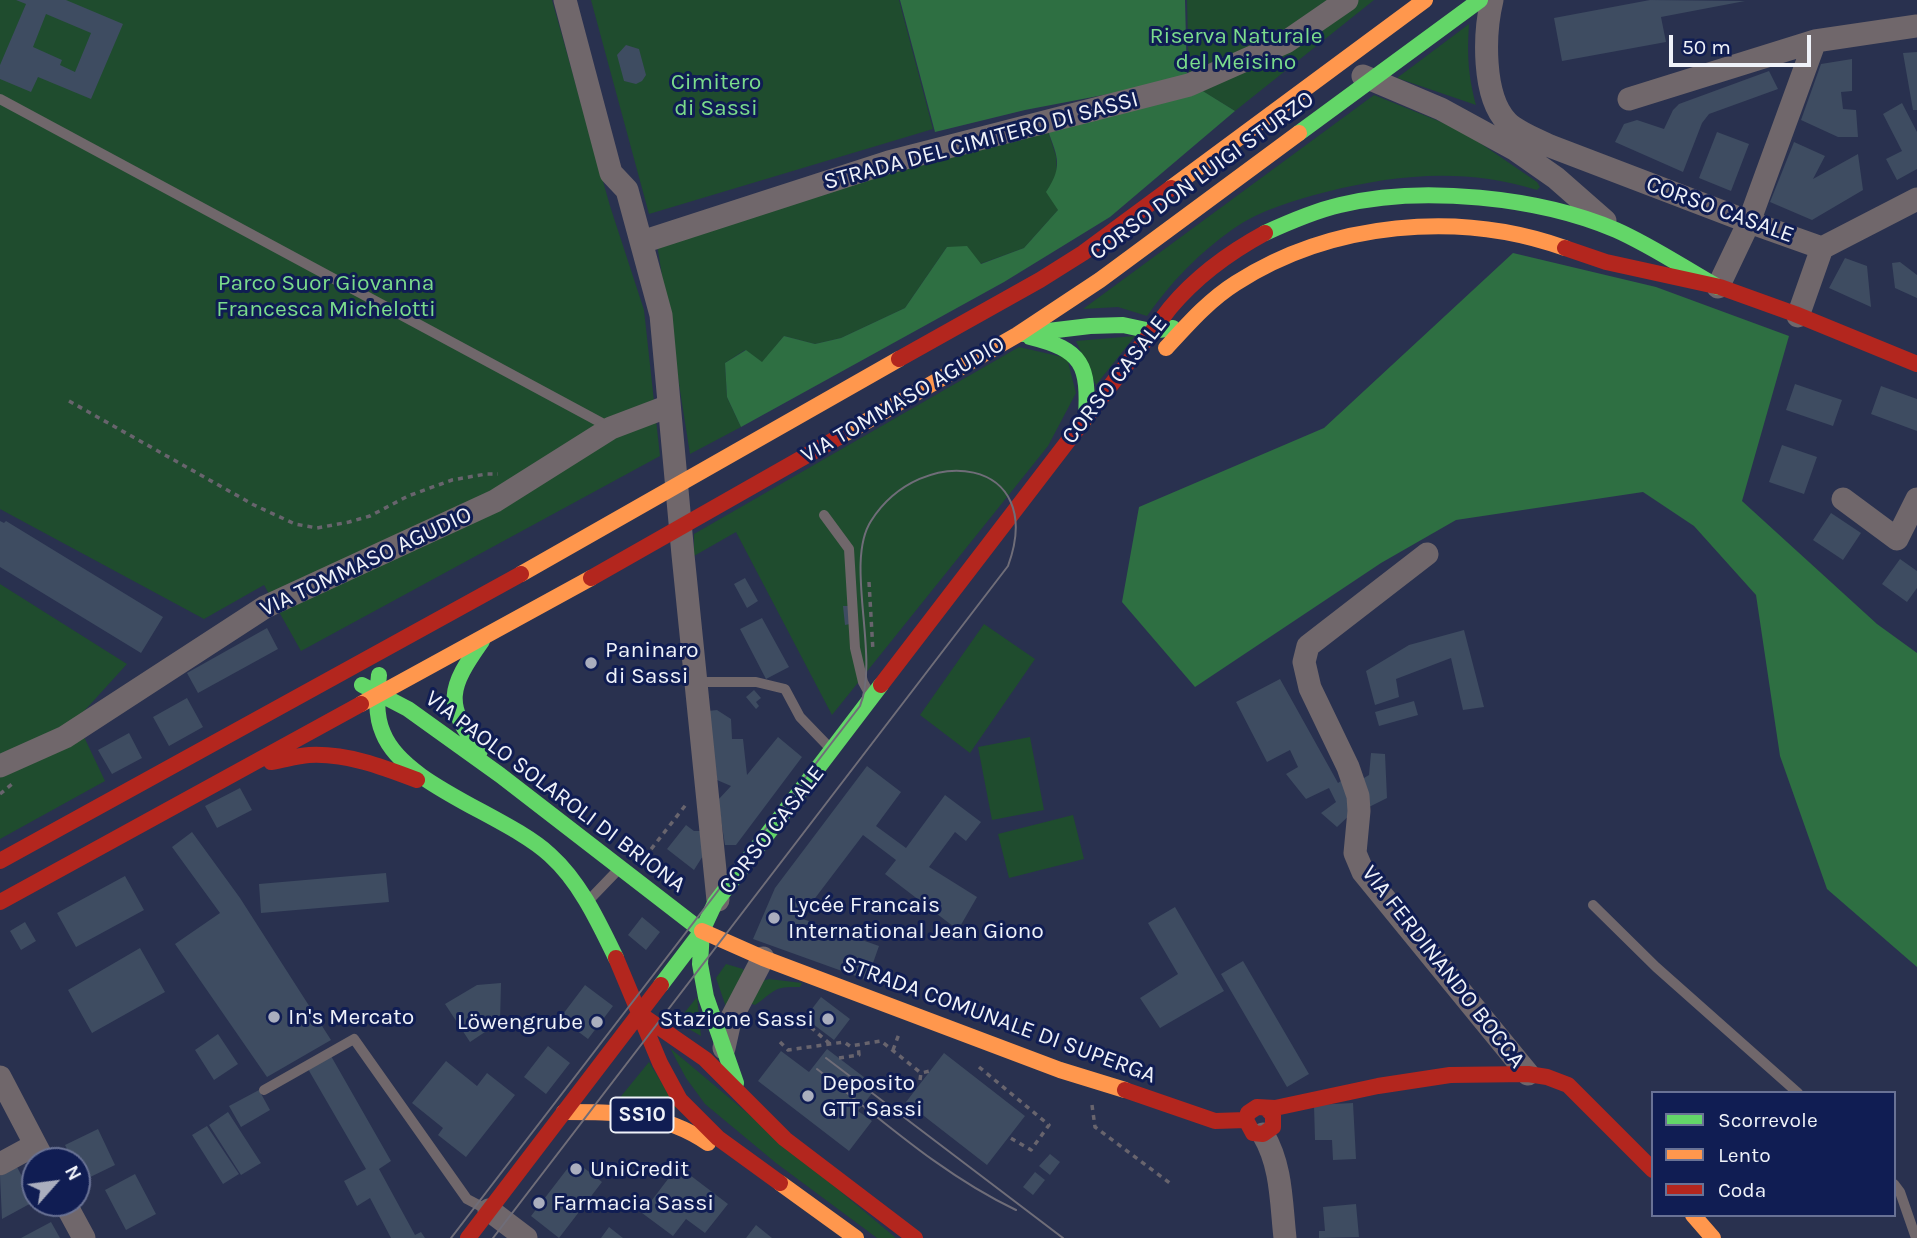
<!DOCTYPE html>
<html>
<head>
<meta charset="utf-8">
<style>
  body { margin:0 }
  #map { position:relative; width:1917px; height:1238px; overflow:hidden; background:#29314f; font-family:Karla,sans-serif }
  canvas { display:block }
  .legend { position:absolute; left:1651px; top:1091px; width:245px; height:126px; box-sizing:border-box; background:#101d53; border:2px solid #697295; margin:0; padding:9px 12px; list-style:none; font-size:21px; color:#eff2f9 }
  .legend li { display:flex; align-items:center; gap:14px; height:35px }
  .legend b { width:35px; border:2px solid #697295 }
  .north { position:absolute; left:21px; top:1147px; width:70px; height:70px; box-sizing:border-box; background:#101d53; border:2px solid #697295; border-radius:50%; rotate:62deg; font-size:19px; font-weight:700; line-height:28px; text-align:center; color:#eff2f9 }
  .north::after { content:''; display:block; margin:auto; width:24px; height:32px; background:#aaaebe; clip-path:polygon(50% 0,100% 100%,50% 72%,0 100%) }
  .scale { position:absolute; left:1669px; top:35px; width:142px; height:32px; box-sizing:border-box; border:4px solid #eff2f9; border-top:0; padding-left:9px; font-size:21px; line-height:24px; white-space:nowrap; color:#eff2f9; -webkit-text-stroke:5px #101d53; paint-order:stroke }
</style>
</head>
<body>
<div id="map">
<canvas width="1917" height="1238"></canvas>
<ul class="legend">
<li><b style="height:9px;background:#63d668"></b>Scorrevole</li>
<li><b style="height:9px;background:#ff974d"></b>Lento</li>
<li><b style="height:9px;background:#b3261e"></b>Coda</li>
</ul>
<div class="north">N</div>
<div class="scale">50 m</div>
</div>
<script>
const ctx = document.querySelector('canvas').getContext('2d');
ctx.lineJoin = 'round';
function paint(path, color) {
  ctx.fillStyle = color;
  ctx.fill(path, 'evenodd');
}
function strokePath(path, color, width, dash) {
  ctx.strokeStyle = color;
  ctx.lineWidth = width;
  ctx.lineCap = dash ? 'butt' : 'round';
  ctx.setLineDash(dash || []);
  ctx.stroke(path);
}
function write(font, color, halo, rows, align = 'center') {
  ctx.font = font + ' Karla,sans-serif';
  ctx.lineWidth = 6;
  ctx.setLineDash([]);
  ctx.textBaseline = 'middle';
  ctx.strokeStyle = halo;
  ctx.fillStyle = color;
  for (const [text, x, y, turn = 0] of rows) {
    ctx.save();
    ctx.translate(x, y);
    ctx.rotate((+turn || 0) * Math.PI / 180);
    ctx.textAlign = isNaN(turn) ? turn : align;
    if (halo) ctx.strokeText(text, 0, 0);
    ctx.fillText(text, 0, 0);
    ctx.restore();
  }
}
paint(new Path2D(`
  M0,0h552l58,206 34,104 16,146 -359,195 -37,-66 -60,34 -204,-110z
  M591,0h308l34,129 -284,85z
  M1187,0h187l-139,111 -46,-28z
  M1469,24c-2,31 -1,51 7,81l-79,-27z
  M1374,95l87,35 76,52 3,5 -3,3c-73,-22 -138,-16 -211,2 -31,8 -66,18 -93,37 -34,24 -62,53 -86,87l-29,-9 -35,2z
  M1046,125l10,31 3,53 -35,39 -44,16 -33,-17 -42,61 -64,30 -26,6 -31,-8 -22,27 -17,-13 -20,13 2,34 14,30 -51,27 -33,-210z
  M1135,336l-39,49 -20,-44z
  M1019,347l48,11 9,35 -28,53 -216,269 -96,-183 -42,24v-22z
  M0,584l127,80 -51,56 29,61 -105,58z
  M984,624l51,35 -65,94 -50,-38z
  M1030,737l14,73 -52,10 -14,-73z
  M1073,815l11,44 -75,19 -11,-44z
  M726,964l17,5 4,6 -21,32 -10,-29z
  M769,979l33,4 -2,4c-27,-1 -25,4 -45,18l-9,-3 13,-20z
  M697,997l4,39 -24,-14z
  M670,1048l226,190h-19l-101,-75 -71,-59 -19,-26z
  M649,1062l28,46 -59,-8z`), '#1f4c2e');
paint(new Path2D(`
  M900,0h285l2,79 -162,31 -90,22z
  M1193,85l42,26 -125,106 -106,65 -263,145 -14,-30 -2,-34 21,-13 16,12 22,-26 31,8 26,-6 64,-30 42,-61 20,-1 14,18 43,-16 34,-38 -12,-18c19,-28 10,-37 0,-67z
  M1513,253l143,34 133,49 -47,165 135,123 40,29v314l-90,-78 -47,-133 -24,-161 -62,-69 -51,-34 -187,28 -75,43 -186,124 -73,-85 17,-95 185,-79z`), '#2e6f42');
paint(new Path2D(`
  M16,0h50l57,24 -32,75 -53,-22 -7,15 -31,-13v-14l26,-61zM46,14l45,19 -16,39 -15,-7 2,-5 -29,-13z
  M1650,0l95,1 -84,16 5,25 -104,19 -8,-43z
  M626,45l13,4 7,26 -4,6 -6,3 -12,-3 -7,-26z
  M1917,52v58h-4l-10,-57z
  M1852,59v32l-11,1 2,17 13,1 2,27h-20l-37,-17 20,-56z
  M1769,71l9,18 -69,25 -7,9 -19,49 -68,-30 9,-18 13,-4 27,9 9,-19 6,-6z
  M1902,103l15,29v37l-20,11 -11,-21 16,-8 -19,-37z
  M1717,132l32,12 -18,47 -32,-13z
  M1794,142l31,14 -12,23 45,-25 5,36 -51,30 -42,-18z
  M1845,258l22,8 4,41 -42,-19z
  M1900,262l17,13v23l-22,-10 -3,-25z
  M1795,384l47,16 -9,26 -47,-16z
  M1881,386l36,13v32l-46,-17z
  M1782,445l35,12 -13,37 -35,-12z
  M1831,513l30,20 -18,27 -30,-20z
  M0,521l4,2 2,-2 157,96 -22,36 -141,-86z
  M1900,559l17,12v17l-10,14 -25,-18z
  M745,578l13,23 -11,7 -13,-24z
  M843,606h6l1,18 -5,1z
  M762,618l27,49 -23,12 -26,-50z
  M267,628l11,21 -80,44 -11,-20z
  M1464,630l20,77 -21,3 -12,-52 -55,21 3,18 -24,8 -9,-34 43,-26z
  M1280,679l58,104 9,-6 7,34 -17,16 -16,-14 15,-11 -7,-14 -23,11 -20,-25 12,-7 -8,-17 -23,12 -31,-60z
  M754,690l7,8 -5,4 3,4 -3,3 -10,-12z
  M187,698l16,29 -34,19 -16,-29z
  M1414,701l4,14 -39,11 -4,-14z
  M717,710l14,9 1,20h11l4,36 31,-38 24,20 -66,88h-11l-7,-45 13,-14 -14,-6 -9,-69z
  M129,733l13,25 -30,16 -14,-24z
  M1371,753l14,1 2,44 -20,10 -13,-24 15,-9z
  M867,766l34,26 -25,34 30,22 39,-53 36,27 -15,19 -11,-9 -26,35 48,30 -19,33 -73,-56 11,-14 -33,-25 -63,83 79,28 -12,34 -114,-41 22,-51z
  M240,788l12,22 -35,18 -12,-22z
  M686,825l8,6h10l2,20 -12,19 -27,-21z
  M192,832l48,66 91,142 -64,37 -92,-133 45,-31 -48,-66z
  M386,873l3,29 -128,11 -2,-29z
  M125,876l19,34 -68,37 -19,-34z
  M1175,907l49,84 -64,37 -20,-30 38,-24 -30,-51z
  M642,917l18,15 -14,18 -18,-15z
  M25,922l11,19 -15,9 -11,-19z
  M140,948l25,44 -73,41 -24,-43z
  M1243,961l66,113 -22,13 -66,-113z
  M501,983l-1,39 -30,20 -25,-38 32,-19z
  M585,985l28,21 -25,33 -28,-21z
  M821,997l29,22 -16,21 -29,-22z
  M218,1034l20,30 -24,16 -19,-30z
  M548,1046l22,17 -24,31 -22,-17z
  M827,1049l50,38 -19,24 14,10 -23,30 -91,-70 23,-30 28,21z
  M944,1053l81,63 -38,49 -81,-63z
  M331,1056l60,105 -12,8 36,66 6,-3 4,6h-34l-21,-40 -13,8 -13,-25 22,-12 -58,-100z
  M446,1061l31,25 10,-13 28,22 -49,62 -28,-22 5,-7 -31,-25z
  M259,1090l11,20 -29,17 -12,-21z
  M1353,1103l3,56 -23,1 -1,-20h-17l-1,-35z
  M228,1112l33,51 -20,12 -32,-50z
  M207,1126l32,48 -16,10 -31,-49z
  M98,1129l17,36 -33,16 -5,-11v-9h-4l-8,-16z
  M1050,1154l10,8 -10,13 -11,-9z
  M574,1160l28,22 -43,56 -28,-22z
  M678,1166l50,38 -23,29 -19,-14 -13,17 -31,-23z
  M17,1167l18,34 -33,18 -2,-43z
  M1035,1172l10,8 -12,15 -10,-8z
  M135,1174l21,40 -30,16 -21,-40z
  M1356,1204l3,33 -40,1v-7h6l-2,-24z
  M51,1222l9,16h-39z
  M756,1225l16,13h-26z
  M609,1227l14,11h-22z`), '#3e4c61');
strokePath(new Path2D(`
  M69,401l185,104 41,19 22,4 32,-6 21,-6 38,-20 44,-16 34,-6h12
  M869,582l4,69
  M0,794l12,-10
  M645,857l43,-55
  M792,1025l15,-1 23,20
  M780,1042l8,8 56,-8 6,4 31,-5 40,32
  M893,1050l6,-16
  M839,1058l20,-3 -1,-10
  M979,1067l70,58 -18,25 -22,-13
  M920,1080l1,-7 9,-2
  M1092,1105l3,22 76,57`), '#68646d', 3.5, [5, 5]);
strokePath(new Path2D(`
  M0,99l611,329
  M824,515l25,34 6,99 8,34 6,11
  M696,682h60l29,7 15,28 28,29
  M591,898l25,-26
  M1593,905l63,62 142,126
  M264,1090l90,-51 113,160 19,10
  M1894,1184l6,8 16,46`), '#70676b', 10);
strokePath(new Path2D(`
  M565,0l46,173 16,17 34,125 22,240 35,345
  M1492,0c-8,33 -10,96 15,122 11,11 29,17 43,24l199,76 73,26
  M1363,76l78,33 75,41 40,28 49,43
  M1629,99l186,-58 102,-15
  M642,242l247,-80 300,-77 97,-43 61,-42
  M1822,248l95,-49
  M1718,287l31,-65 66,-181
  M1798,316l24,-68
  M1843,499l54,40 20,-40
  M1427,554l-119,92 -4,16 6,26 38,79 10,29 1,15 -4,42 8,19 165,202
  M0,766l65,-29 200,-130 230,-106 116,-73 58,-22
  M724,1048l6,-27 33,-63
  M0,1077l44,84
  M1263,1134c19,32 18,68 22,104
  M0,1164l35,-19
  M65,1203l19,35
  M489,1210l37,28`), '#70676b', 23);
strokePath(new Path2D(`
  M1299,133l181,-133
  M1265,233c24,-11 49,-22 75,-28 81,-20 199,-8 276,25 36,16 68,38 102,57
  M1023,334l67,-8 33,-1 28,6 22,-3
  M1030,337c53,13 59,28 56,81
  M379,675c-2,19 -4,40 4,58 21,53 124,82 167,122 30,27 48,66 66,103
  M362,685l46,24 92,66 202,156
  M480,751c-37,-48 -31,-63 2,-110
  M702,931l-2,33 6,33 30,86
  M661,985l41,-54 13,-28 166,-218`), '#63d668', 16);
strokePath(new Path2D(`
  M1171,188l254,-188
  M1166,348c22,-24 43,-48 70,-65 95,-61 223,-73 329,-35
  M839,437l178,-102 83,-55 199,-147
  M521,574l378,-215
  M361,704l230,-126
  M702,931l61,27 297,112 65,20
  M564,1112c54,0 98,0 144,31
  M780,1183l76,55
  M1693,1215l20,23`), '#ff974d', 16);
strokePath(new Path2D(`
  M1565,248l41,14 114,25 75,27 122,50
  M899,359l141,-79 43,-27 88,-65
  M591,578l248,-141
  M881,685l289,-377c25,-30 60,-56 95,-75
  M271,762c13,-2 25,-6 38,-7 38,-2 74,12 108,25
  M0,861l521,-287
  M0,902l361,-198
  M616,958l44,105 20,37 38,38 62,45
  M640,1014l65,45 80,80 130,99
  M1125,1090l90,31 31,-1
  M1267,1109l6,6v12l-10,7 -10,-1 -7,-13 2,-7 9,-6 18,1 103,-22 72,-11 78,-1 19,3 21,8 85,85
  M468,1238l193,-253`), '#b3261e', 16);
strokePath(new Path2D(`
  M826,1058l237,180
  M817,1069c64,50 125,106 199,141
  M451,1238l409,-532c20,-50 -16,-143 11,-185 51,-80 177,-64 137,45l-515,672`), '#6f6d78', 2);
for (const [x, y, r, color] of [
  [591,663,7,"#aaaebe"],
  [774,918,7,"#aaaebe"],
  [274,1017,7,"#aaaebe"],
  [828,1019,7,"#aaaebe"],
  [597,1022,7,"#aaaebe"],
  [808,1096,7,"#aaaebe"],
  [576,1169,7,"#aaaebe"],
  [539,1203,7,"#aaaebe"]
]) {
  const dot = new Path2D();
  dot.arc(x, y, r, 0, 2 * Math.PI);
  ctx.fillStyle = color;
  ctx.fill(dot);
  strokePath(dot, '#101d53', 2.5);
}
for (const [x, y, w] of [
  [642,1115,63]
]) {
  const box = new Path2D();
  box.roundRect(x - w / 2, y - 17.5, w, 35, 5);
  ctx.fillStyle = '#101d53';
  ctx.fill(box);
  strokePath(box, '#eff2f9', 2);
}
write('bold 21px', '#eff2f9', null, [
  ["SS10",642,1115]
]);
write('23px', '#7bdc8c', '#101d53', [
  ["Riserva Naturale",1236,36],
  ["del Meisino",1236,62],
  ["Cimitero",716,82],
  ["di Sassi",716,108],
  ["Parco Suor Giovanna",326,283],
  ["Francesca Michelotti",326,309]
]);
write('23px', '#eff2f9', '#101d53', [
  ["STRADA DEL CIMITERO DI SASSI",981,141,-15],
  ["CORSO DON LUIGI STURZO",1202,176,-36],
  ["CORSO CASALE",1720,210,20],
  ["CORSO CASALE",1115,380,-52],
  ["VIA TOMMASO AGUDIO",903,400,-30],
  ["VIA TOMMASO AGUDIO",366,562,-25],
  ["VIA PAOLO SOLAROLI DI BRIONA",555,792,37],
  ["CORSO CASALE",772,830,-52],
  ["VIA FERDINANDO BOCCA",1443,967,52],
  ["STRADA COMUNALE DI SUPERGA",999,1020,20]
]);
write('23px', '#eff2f9', '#101d53', [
  ["Paninaro",605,650],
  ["di Sassi",605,676],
  ["Lycée Francais",788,905],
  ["International Jean Giono",788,931],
  ["In's Mercato",288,1017],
  ["Stazione Sassi",814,1019,"right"],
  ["Löwengrube",583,1022,"right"],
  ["Deposito",822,1083],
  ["GTT Sassi",822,1109],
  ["UniCredit",590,1169],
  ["Farmacia Sassi",553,1203]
], 'left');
</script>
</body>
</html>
